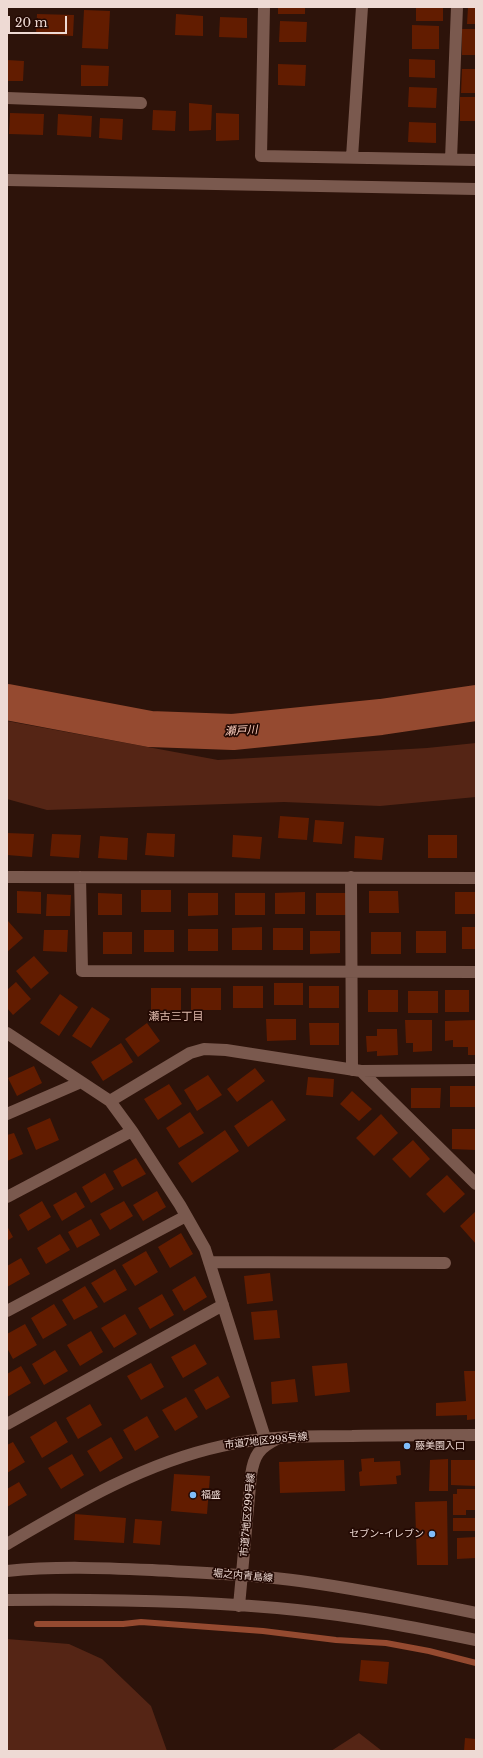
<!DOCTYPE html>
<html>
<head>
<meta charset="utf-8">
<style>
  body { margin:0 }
  #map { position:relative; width:483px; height:1758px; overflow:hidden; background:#2d130a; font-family:"Libre Baskerville",serif }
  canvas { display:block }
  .frame { position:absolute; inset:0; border:8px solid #eedad4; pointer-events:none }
  .scale { position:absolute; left:8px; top:16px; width:59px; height:18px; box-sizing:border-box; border:2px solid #eedad4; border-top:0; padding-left:5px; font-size:12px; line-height:14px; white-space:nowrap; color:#eedad4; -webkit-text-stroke:3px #230903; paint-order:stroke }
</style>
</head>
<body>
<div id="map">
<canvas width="483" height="1758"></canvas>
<div class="frame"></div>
<div class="scale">20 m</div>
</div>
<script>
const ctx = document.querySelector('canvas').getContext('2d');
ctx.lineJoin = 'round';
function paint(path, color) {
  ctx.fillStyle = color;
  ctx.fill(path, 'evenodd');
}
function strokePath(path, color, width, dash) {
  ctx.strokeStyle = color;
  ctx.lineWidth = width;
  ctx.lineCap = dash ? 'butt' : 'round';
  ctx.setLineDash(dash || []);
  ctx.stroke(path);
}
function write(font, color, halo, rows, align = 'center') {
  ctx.font = font + ' "Libre Baskerville","Noto Sans JP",serif';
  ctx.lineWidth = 3.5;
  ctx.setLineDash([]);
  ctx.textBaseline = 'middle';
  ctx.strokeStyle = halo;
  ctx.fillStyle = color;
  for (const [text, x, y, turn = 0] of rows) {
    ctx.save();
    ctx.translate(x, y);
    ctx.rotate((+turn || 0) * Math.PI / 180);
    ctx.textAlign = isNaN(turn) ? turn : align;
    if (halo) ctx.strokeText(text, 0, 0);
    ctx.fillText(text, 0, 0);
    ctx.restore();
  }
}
paint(new Path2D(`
  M7,721l211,39 209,-12 49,-5v54l-96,9 -96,-4 -237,8 -40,-11z
  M7,1639l62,5 33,15 49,47 16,45h-160z
  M359,1733l23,18h-51z`), '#552515');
strokePath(new Path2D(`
  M37,1624h86l18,-2 122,9 73,9 50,3 43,8 47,12`), '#954a30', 6);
strokePath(new Path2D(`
  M7,702l143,27 83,3 148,-15 95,-14`), '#954a30', 36);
paint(new Path2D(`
  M278,7h27v7h-27z
  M416,7h27v14h-27z
  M468,7h8v17h-9z
  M84,10l26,1 -2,38 -26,-1z
  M37,14l37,1 -1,21 -37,-2z
  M176,14l27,2v20l-28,-1z
  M220,17l27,1v20l-28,-1z
  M280,21l27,1 -1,20h-27z
  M412,25l27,1v23h-27z
  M462,29h14v26h-14z
  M409,59l26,1v18l-26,-1z
  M7,60l17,1 -1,20h-16z
  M278,64l28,1 -1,21 -27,-1z
  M81,65l28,1 -1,20h-27z
  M462,69h14v24h-15z
  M409,87l28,1 -1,20 -28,-1z
  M460,97h16v24h-16z
  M189,103l23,2 -1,25 -22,1z
  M153,110l23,1 -1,20 -23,-1z
  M10,113l34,1 -1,21 -34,-1z
  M216,113l23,1v26l-23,1z
  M58,114l34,2 -1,21 -34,-2z
  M100,118l23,1 -1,21 -23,-2z
  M409,122l27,1v20l-28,-1z
  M280,816l29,2 -2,22 -29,-2z
  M315,820l29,2 -2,22 -29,-2z
  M7,833l27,1 -2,23 -25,-2z
  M147,833l28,1 -1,23 -29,-2z
  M52,834l29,1 -2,23 -29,-2z
  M233,835l29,2 -2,22 -28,-2z
  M428,835h29v23h-29z
  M100,836l28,2 -1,22 -29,-2z
  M355,836l29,2 -2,22 -28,-2z
  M141,890h30v22h-30z
  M17,891l24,1v22l-24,-1z
  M369,891h29l1,22h-30z
  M305,892v22h-30v-21z
  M455,892h21v22h-21z
  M98,893l24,1v21h-24z
  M188,893h30v22l-30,1z
  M235,893h30v22h-30z
  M316,893h30v22h-30z
  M47,894l24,1 -1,21h-24z
  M8,921l15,17 -16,14v-30z
  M262,927v23h-30v-22z
  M462,927h14v22h-14z
  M273,928h30v22h-30z
  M188,929h30v22h-30z
  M44,930h24l-1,22 -24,-1z
  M144,930h30v22h-30z
  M310,931h30v22l-30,1z
  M416,931h30v22h-30z
  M103,932h29v22h-29z
  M371,932h30v22h-30z
  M34,956l15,17 -18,16 -15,-18z
  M16,982l15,17 -18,16 -6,-7v-18z
  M274,983h29v22h-29z
  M233,986h30v22h-30z
  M309,986h30v22h-30z
  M151,988h30v22l-30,1z
  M191,988h30v22h-30z
  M368,990h30v22h-30z
  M445,990h24v22h-24z
  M408,991h30v22h-30z
  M60,994l18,13 -19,29 -19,-13z
  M92,1007l18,12 -19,29 -19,-12z
  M266,1019h30v21l-29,1z
  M405,1020h27v31l-19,1v-9h-7z
  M476,1020v35h-8v-8h-15v-7l-8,1v-20z
  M147,1023l13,18 -22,16 -13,-18z
  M309,1023h30v22h-29z
  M377,1029h20l1,26 -21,1v-5l-10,1 -1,-16h11z
  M121,1043l12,19 -30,19 -12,-19z
  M34,1066l8,17 -25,13 -9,-18z
  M255,1068l10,13 -28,21 -10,-13z
  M208,1075l14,20 -25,16 -13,-21z
  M308,1077l26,2 -1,18 -27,-2z
  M169,1084l13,20 -24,16 -14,-21z
  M450,1086h26v21h-26z
  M411,1088h30l-1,20h-29z
  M352,1091l20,18 -13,12 -19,-17z
  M272,1100l14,20 -38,27 -14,-21z
  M190,1112l14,21 -25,15 -13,-20z
  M381,1114l17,19 -24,23 -18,-18z
  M50,1118l9,22 -23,10 -9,-22z
  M452,1129h24v21l-24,-1z
  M225,1130l14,21 -47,32 -14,-20z
  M14,1133l9,21 -16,7v-26z
  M413,1140l17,19 -20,19 -18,-19z
  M136,1158l10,16 -24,13 -9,-16z
  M105,1173l9,16 -23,14 -9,-16z
  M447,1175l18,19 -21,19 -18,-19z
  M157,1191l9,16 -23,14 -10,-16z
  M76,1192l9,15 -23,14 -9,-16z
  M42,1201l9,16 -23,14 -9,-16z
  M124,1201l9,15 -23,14 -10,-16z
  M476,1211v33l-16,-18z
  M91,1219l9,16 -23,13 -9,-16z
  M7,1226l6,11 -6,4z
  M181,1233l12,21 -23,14 -12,-21z
  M60,1234l10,16 -24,14 -9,-16z
  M146,1251l12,21 -23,14 -13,-21z
  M21,1258l9,16 -23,13v-21z
  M115,1269l12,21 -23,13 -13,-20z
  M270,1273l3,28 -26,3 -3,-28z
  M195,1276l12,21 -23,14 -12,-21z
  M85,1286l13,21 -24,13 -12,-20z
  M162,1294l12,21 -24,14 -12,-21z
  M54,1304l13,21 -24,14 -12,-21z
  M277,1310l3,28 -26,2 -3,-28z
  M125,1314l12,20 -23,14 -13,-20z
  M25,1324l12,21 -24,14 -6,-11v-14z
  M91,1331l12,21 -23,14 -13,-21z
  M195,1344l12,20 -24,14 -12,-21z
  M55,1350l13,21 -24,14 -12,-21z
  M151,1363l13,24 -23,13 -14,-24z
  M347,1363l3,29 -35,4 -3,-30z
  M21,1366l10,17 -24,14v-23z
  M464,1371h12v48l-9,1v-5l-31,1v-13l30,-2z
  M218,1376l12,21 -24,13 -12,-20z
  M295,1379l3,23 -26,2 -1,-22z
  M186,1397l12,20 -23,14 -13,-21z
  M90,1404l12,21 -24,14 -12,-21z
  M147,1416l12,21 -24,14 -12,-21z
  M56,1421l12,21 -26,16 -12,-21z
  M111,1437l12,21 -23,14 -13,-21z
  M13,1442l12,20 -18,11v-28z
  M72,1454l12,21 -23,14 -13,-21z
  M374,1458v4l26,-1 1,14 -5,1 1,8 -37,2 -1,-14 3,-1 -1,-12z
  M448,1459v32h-19l1,-31z
  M344,1460l1,31 -65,2 -1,-31z
  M451,1460h25v26l-25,-1z
  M174,1474l36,2 -3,38 -36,-3z
  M19,1482l8,13 -20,12v-18z
  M457,1489h19v21h-10v5h-13v-21h4z
  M447,1501l1,64h-31l-2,-63z
  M75,1514l51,4 -2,25 -50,-3z
  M453,1518h23v13h-23z
  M135,1519l27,2 -2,24 -27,-2z
  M476,1537v21l-19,1v-21z
  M361,1660l28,2 -2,22 -28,-3z
  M465,1738l11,1v12h-12z`), '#621c00');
strokePath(new Path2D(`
  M264,7l-3,149 215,4
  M7,98l134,5
  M352,157l10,-150
  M451,159l6,-152
  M7,180l469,9
  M7,877l469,1
  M80,877l2,94 394,1
  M351,877l1,193
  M7,1033l103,68 22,30 48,74 25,44 62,195
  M361,1071l115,113
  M110,1101l80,-48 14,-4 22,1 135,21 115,-1
  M7,1114l74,-32
  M7,1197l125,-66
  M209,1262l236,1
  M7,1311l179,-95
  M7,1424l216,-119`), '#7a594e', 12);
strokePath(new Path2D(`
  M7,1544c68,-40 137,-81 215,-98 42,-10 86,-10 130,-10 41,-1 83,-1 124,-1
  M7,1571c48,-5 97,-3 145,-1 50,3 99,4 148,11 59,8 118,20 176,32
  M7,1600c96,-1 194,0 290,10 60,6 120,18 179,30
  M239,1606l12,-131c3,-20 8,-27 26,-36`), '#7a594e', 12);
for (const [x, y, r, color] of [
  [407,1446,4,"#80bdfa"],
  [193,1495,4,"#80bdfa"],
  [432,1534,4,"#80bdfa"]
]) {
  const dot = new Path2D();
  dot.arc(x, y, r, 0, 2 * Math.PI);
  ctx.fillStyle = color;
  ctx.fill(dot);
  strokePath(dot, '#230903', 1.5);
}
write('10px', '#eedad4', '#230903', [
  ["市道7地区298号線",266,1441,-6],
  ["市道7地区299号線",248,1515,-85],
  ["堀之内青島線",243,1576,5]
]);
write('10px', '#eedad4', '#230903', [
  ["藤美園入口",415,1446],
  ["福盛",201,1495],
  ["セブン-イレブン",424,1534,"right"]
], 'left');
write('italic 11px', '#fdd0c0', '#230903', [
  ["瀬戸川",241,731,-3]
]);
write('11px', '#e1bcaf', '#230903', [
  ["瀬古三丁目",176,1017]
]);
</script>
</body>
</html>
